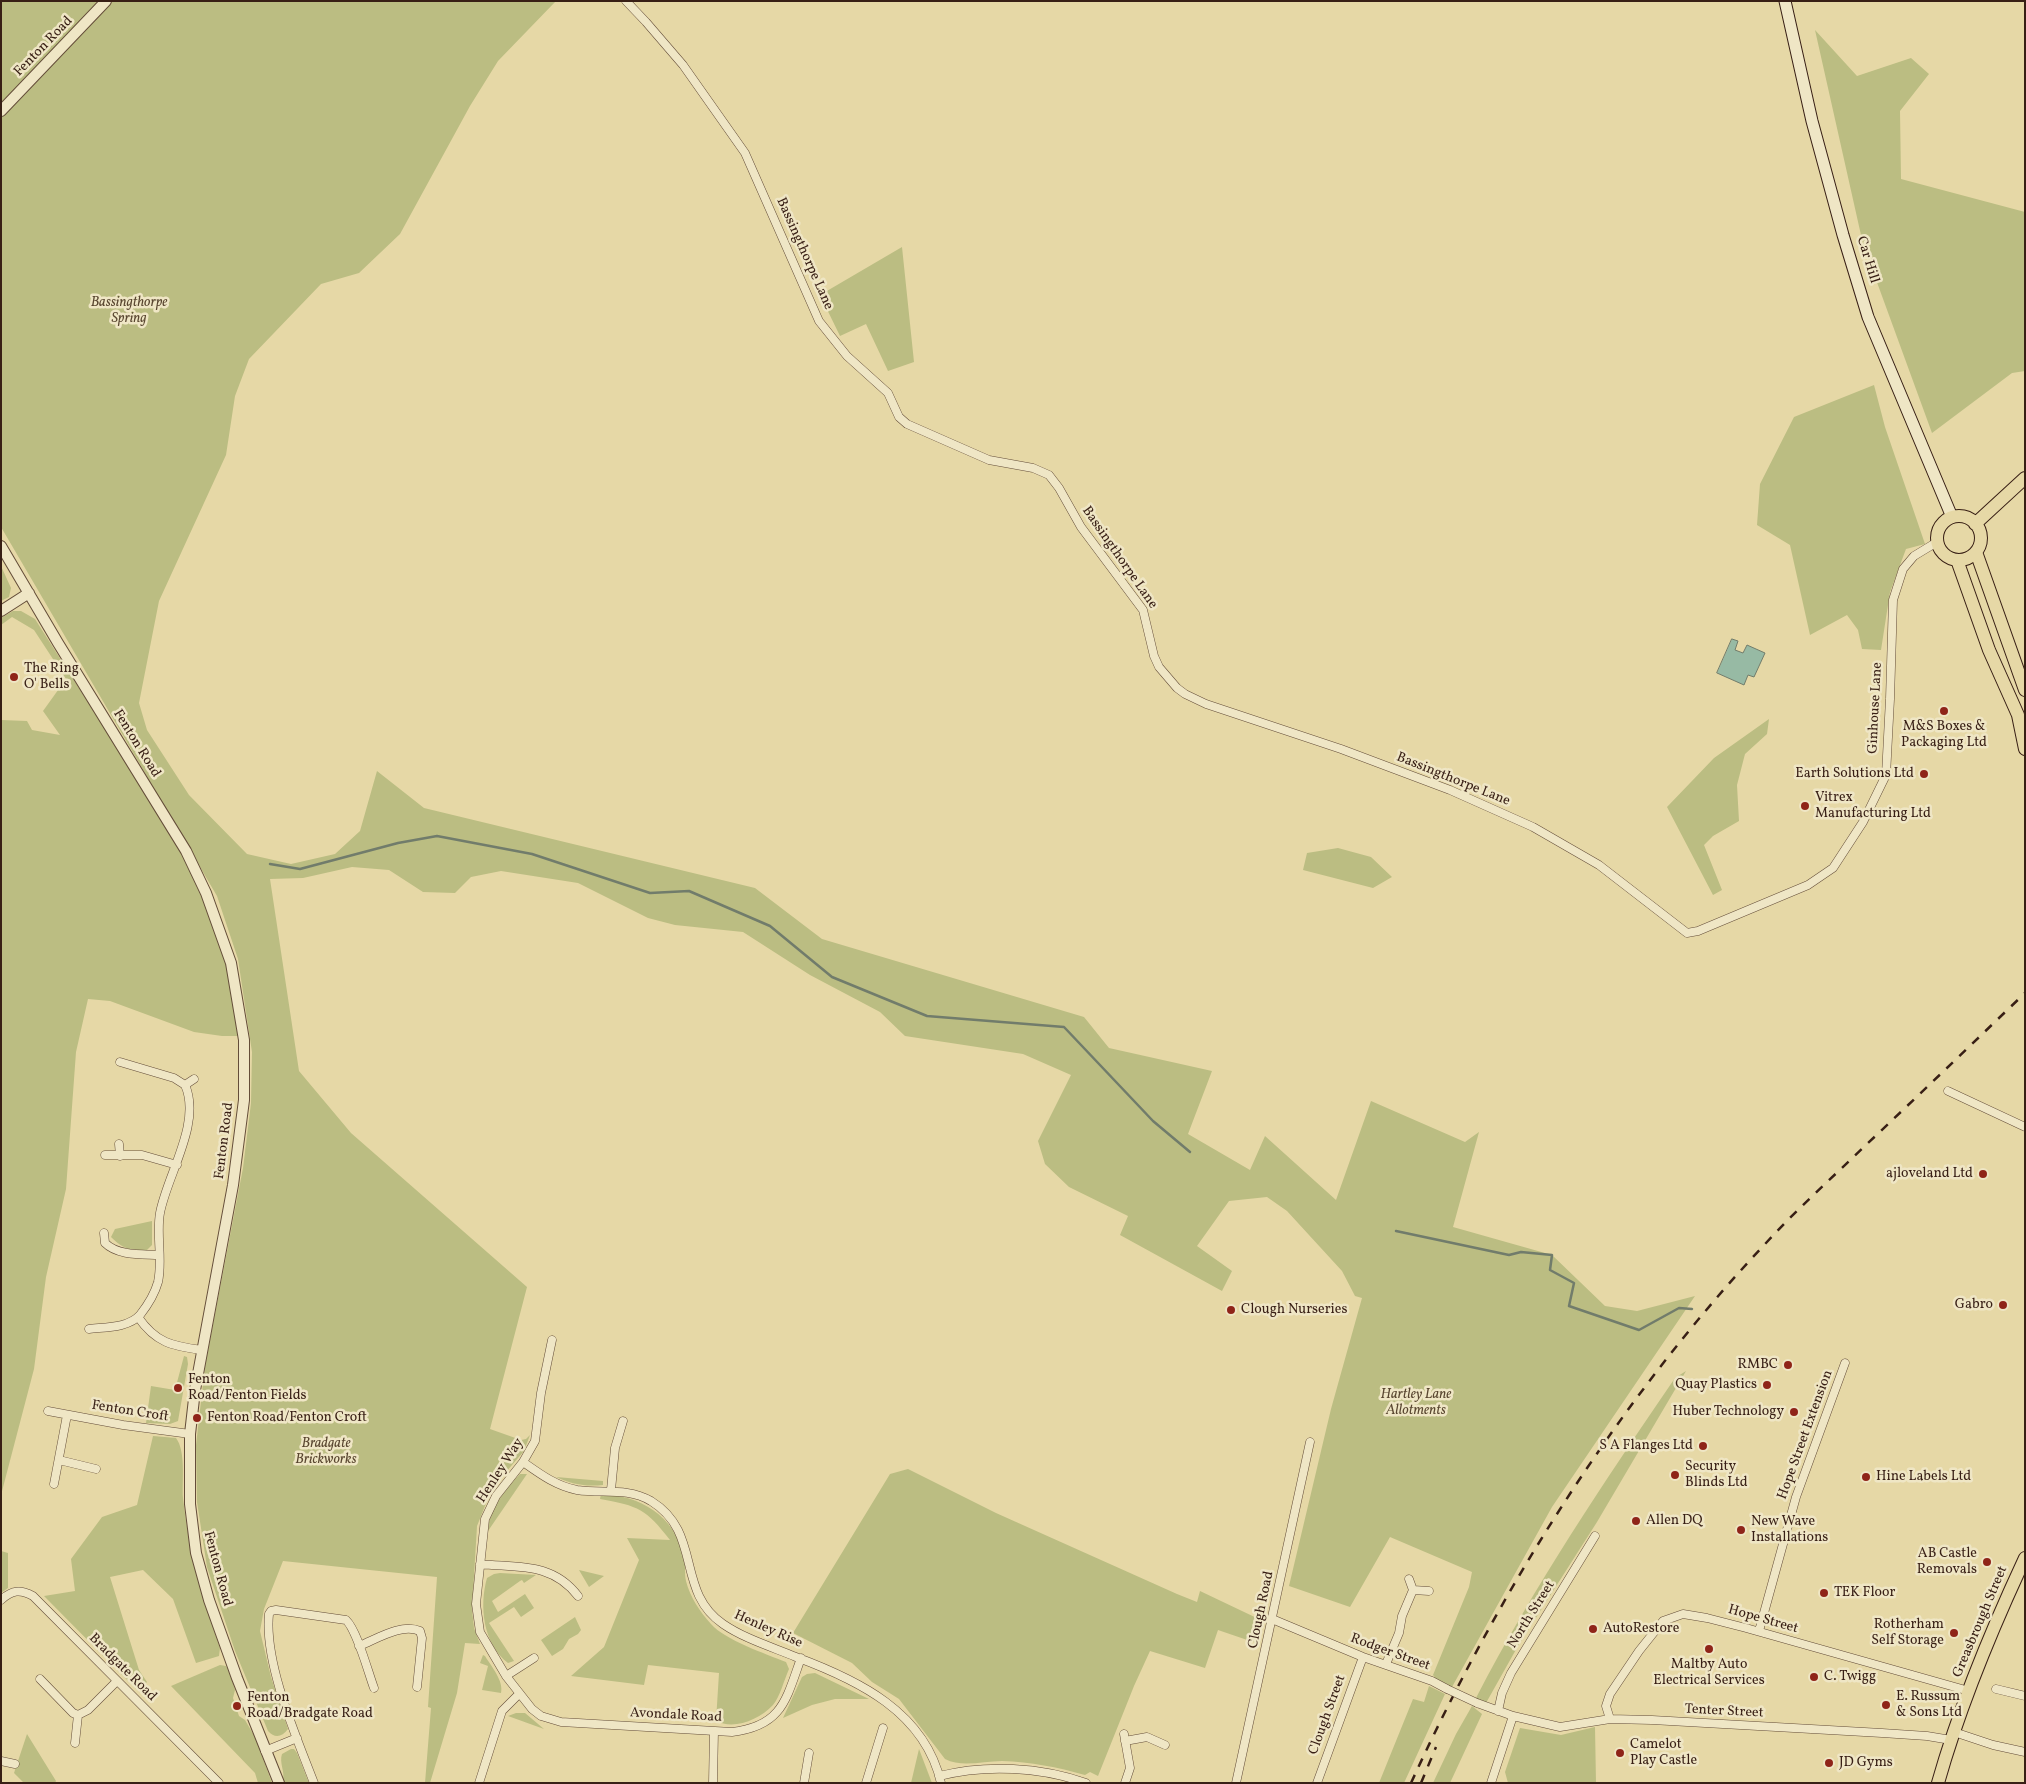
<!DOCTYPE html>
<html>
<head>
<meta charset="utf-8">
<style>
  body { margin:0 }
  #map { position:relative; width:2026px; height:1784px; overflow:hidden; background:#e6d8a6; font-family:Vollkorn,serif }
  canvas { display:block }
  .frame { position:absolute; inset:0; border:2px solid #381f15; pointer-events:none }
</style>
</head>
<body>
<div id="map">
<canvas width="2026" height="1784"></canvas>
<div class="frame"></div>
</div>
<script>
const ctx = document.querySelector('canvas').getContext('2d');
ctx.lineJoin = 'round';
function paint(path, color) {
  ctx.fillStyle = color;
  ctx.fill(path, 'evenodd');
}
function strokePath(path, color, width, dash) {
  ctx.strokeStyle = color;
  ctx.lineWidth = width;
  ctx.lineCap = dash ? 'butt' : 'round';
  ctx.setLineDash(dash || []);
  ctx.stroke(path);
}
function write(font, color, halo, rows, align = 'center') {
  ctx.font = font + ' Vollkorn,serif';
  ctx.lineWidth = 5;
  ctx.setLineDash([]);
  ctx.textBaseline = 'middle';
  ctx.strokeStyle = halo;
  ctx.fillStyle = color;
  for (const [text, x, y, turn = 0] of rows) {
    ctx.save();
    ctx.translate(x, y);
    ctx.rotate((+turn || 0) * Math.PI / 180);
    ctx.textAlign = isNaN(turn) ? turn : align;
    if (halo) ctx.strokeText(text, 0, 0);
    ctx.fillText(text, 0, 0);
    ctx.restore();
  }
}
paint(new Path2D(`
  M1,1h555l-58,60 -28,45 -70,128 -41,39 -38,11 -72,75 -14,37 -9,59 -67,146 -20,102 8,27 42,65 58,59 44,10 44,-10 25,-23 17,-60 47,37 331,80 67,51 262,78 25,31 103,23 -24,63 62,36 15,-34 71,64 35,-99 94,41 14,-10 -26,95 99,28 53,51 32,5 58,-15 -143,211 -100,180 -16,-8 -3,-4 36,-88 3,-15 -82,-35 -40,70 -61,-21 42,-177 31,-111 -7,-2 -13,-25 -55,-60 -20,-14 -38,4 -32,45 35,25 -10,20 -102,-56 8,-19 -59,-29 -24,-23 -7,-23 33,-66 -48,-21 -118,-18 -25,-24 -70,-37 -67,-43 -68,-7 -27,-7 -70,-35 -77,-12 -30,6 -16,16 -32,-1 -34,-22 -37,-3 -49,11 -33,1 29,192 52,62 176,154 -37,142 31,11 5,-1 4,-4 -6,16 -24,28 -11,17 -12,30 -5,84 2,18 6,16 -15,-1 -8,50 -27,90h-5l6,-75 -3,-1 9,-130 -154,-16 -19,48 -4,22 11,46 17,52c-6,8 -13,10 -20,2l-33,-80 -28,-84 -10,-65 -1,-57 9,-79 38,-198 8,-65 1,-51 -14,-93 -21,-63 -216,-369z
  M1815,30l42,46 54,-18 18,16 -29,37 1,68 124,33v159l-13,2 -80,60 -69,-189z
  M902,247l12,115 -26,9 -22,-47 -26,12 -20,-41z
  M1874,385l11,42 40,117 -19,5 -16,43 -9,58 -19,-1 -4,-19 -11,-15 -37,20 -20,-90 -33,-20 3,-41 34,-67z
  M1,566l10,22 -2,9 -8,4z
  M13,611h8l14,8 131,206 24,44 25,58 14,48 10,61h-17l-28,-4 -84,-31 -22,-2 -12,53 -10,137 -20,88 -12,92 -33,126v-775l26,1 5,9 28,5 -17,-24 23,-32 -32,-49 -22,-13 -11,8v-7z
  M1769,719l-2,15 -22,20 -8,31 2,36 -26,15 -9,9 18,45 -9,5 -46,-88 47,-49z
  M1338,848l33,9 21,20 -19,11 -70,-18 4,-17z
  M152,1221v24l-5,5c-17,0 -23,0 -36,-13l4,-8z
  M184,1356l3,1 1,7 -10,57 -8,3 -24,-1 5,-37 24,4z
  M1686,1371l-89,151 -79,124 -32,57 -10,-5c58,-112 128,-216 199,-320z
  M153,1436l23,2c10,13 6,43 7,60 6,55 20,98 37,150l-1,8 -23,7 -23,-64 -30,-29 -33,7 29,93 8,12 -9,9 -94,-95 31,-5 -4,-32 31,-42 35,-12z
  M908,1469l88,44 181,81 20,8 3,-11 63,30 -4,23 -41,-14 -13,38 -55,-17 -16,35 -36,90 -8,-4 -5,3c-28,-8 -54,-13 -83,-14 -19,0 -40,7 -57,-2l-46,-60 -27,-17 -20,-19 -59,-30 97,-159z
  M520,1474h7l-39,57c1,-23 17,-41 32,-57z
  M556,1477l47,4v4c-18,2 -31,-1 -47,-8z
  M601,1494c39,1 73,22 83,61 2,8 0,18 2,26 4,16 14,31 25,43 14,16 55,30 75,38l3,7c-5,11 -9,28 -16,36 -14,15 -39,25 -57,16l3,-48 -71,-8 -4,20 -73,-9 33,-29 35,-87 -12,-22 43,2c-24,-31 -31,-34 -70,-41z
  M1,1551l7,2v35l-7,5z
  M579,1570l25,6 -15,11z
  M500,1573l36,2 -12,8 -2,-3 -2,1 -28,20 6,11 27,-18 9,14 -13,9 -7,-10 -25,16 25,38 -6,2c-25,-19 -29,-57 -21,-85l7,-4z
  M575,1617l6,13 -3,4 -9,5 -6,10 -11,7 -11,-16z
  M483,1655l2,1c6,10 19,25 16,37l-19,-3 6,-24 -8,-3z
  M220,1665l6,1 3,4 6,20 -2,8 6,18 6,4 10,17 17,46h-14l-3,-10 -84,-87z
  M815,1673l54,26h-34l-23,6 -29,13 19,-41 5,-3z
  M1429,1686l16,8 -41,89h-25l34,-84 11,3z
  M1472,1706l10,8 -32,69h-17l23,-49z
  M516,1713h9l19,16 -36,-13z
  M1595,1727l1,56h-88l-3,-11 15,-44 41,7z
  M27,1734l29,47 -1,2h-31l-10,-10z
  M291,1749h3l3,4 12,30h-24l-2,-3c2,-9 -4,-17 -1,-26z
  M919,1749l13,34h-21z`), '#bbbd82');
const water = new Path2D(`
  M1732,639l6,2 -3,9 8,3 4,-8 18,8 -11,24 -6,-2 -4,10 -27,-12z`);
paint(water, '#97baa4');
strokePath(water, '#717c6b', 1);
strokePath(new Path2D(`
  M270,864l30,5 98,-26 39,-7 95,18 118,39 39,-2 81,35 62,51 95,39 137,11 89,94 37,31
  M1396,1231l113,24 12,-3 31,3 -2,15 24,13 -5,23 70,24 40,-22 13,1`), '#717c6b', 2.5);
const minor = new Path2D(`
  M626,1l20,21 37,43 62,88 74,168 28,35 41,37 11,24 8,7 82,36 44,8 16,7 10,13 22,39 62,83 11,46 5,11 18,21 8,6 21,10 135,45 109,41 83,37 66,38 88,68 11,-2 110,-46 25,-17 30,-46 23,-47 4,-76 3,-99 10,-31 11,-13 23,-14
  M185,1085l9,-6
  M1948,1091l77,36
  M119,1144l1,12
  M105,1155h37l35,10
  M104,1233l1,10c13,13 37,11 54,12
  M138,1317c18,26 34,29 64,33
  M89,1329c16,-2 39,-1 51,-14 7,-9 15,-22 18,-33 5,-22 -2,-47 2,-69 7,-38 42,-90 25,-128l-11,-7 -54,-16
  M552,1340l-11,53 -6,48 -12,21 -27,34 -11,23 -9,85 4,28 26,44 26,33 9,7 20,6 171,10c50,-6 54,-32 69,-74
  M48,1411l75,14 67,9
  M59,1460l37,9
  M523,1462c17,12 33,24 54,28 25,4 50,-3 74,11 52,32 24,90 72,123 22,15 49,23 73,33 62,23 129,55 145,126
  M54,1484l13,-69
  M611,1490l4,-42 8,-27
  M480,1564c38,4 72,-2 98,32
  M1409,1579l4,11 16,1
  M1,1600c11,-10 19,-11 32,-4l186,187
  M1272,1619l91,38 69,24 15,8
  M1759,1631l37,-134 49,-134
  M359,1646c18,-7 42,-23 61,-15l2,7 -5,49
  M1386,1664l13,-31 3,-17 11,-26
  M506,1676l28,-18
  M40,1679l33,34 5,2 10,-5 29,-29
  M1996,1689l29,7
  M1477,1703l36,13 47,11 50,-8 42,1 230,13 45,3 24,4
  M1498,1711l4,-18 9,-20 84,-137
  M1610,1719l-4,-13 4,-12 29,-43 24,-30 20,-7 24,4 39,10 223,63
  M1954,1732l39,13 32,7
  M1124,1734l6,34 -5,15
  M1125,1741l22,-4 18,8
  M75,1743l3,-28
  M265,1751l32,-13
  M1,1761l14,3
  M939,1776c47,-12 102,-9 147,7
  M314,1783c-18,-47 -50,-120 -45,-169l2,-3 5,-1 70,10c11,10 22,52 28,68
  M479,1783l23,-72 17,-17
  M713,1783l1,-52
  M804,1783l5,-30
  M866,1783l17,-55
  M1236,1783l74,-341
  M1317,1783l46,-126
  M1491,1783l22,-67`);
const tertiary = new Path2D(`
  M1,111l105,-110
  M1,546l57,97 128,208 20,42 25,70 13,77v60l-11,85 -38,205 -5,44v70l6,49 13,47 28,78 42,105
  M1,611l28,-18`);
const secondary = new Path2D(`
  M1785,1l27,120 31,114 25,82 84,200`);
const primary = new Path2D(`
  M1937 538a22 22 0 1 1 44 0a22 22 0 1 1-44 0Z
  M1975,524l50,-46
  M1976,552l49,138
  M1957,560l32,90 29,65 7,34
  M1938,1783c22,-78 53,-152 87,-225`);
strokePath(minor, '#644d39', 9);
strokePath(tertiary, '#644d39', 12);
strokePath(secondary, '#381f15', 13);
strokePath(primary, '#381f15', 14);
strokePath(minor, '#efe6c5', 8);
strokePath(tertiary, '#efe6c5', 10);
strokePath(secondary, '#efe6c5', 11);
strokePath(primary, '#e6d8a6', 12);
strokePath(new Path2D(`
  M1411,1783c89,-194 208,-384 355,-540 32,-35 67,-66 101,-99 53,-50 105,-100 158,-151
  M1421,1783l15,-36`), '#381f15', 2.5, [9, 9]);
const minorBridge = new Path2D(`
  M1447,1689l30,14`);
strokePath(minorBridge, '#644d39', 9, []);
strokePath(minorBridge, '#efe6c5', 8);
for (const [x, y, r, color] of [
  [14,677,5,"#8f2418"],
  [1944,711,5,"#8f2418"],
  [1924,774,5,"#8f2418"],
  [1805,806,5,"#8f2418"],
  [1983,1174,5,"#8f2418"],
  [2003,1305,5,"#8f2418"],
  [1231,1310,5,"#8f2418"],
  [1788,1365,5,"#8f2418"],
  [1767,1385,5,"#8f2418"],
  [178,1388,5,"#8f2418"],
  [1794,1412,5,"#8f2418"],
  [197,1418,5,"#8f2418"],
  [1703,1446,5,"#8f2418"],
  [1675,1475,5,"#8f2418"],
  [1866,1477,5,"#8f2418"],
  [1636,1521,5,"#8f2418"],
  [1741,1530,5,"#8f2418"],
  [1987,1562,5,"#8f2418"],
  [1824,1593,5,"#8f2418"],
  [1593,1629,5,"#8f2418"],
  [1954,1633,5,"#8f2418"],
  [1709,1649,5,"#8f2418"],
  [1814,1677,5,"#8f2418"],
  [1886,1705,5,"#8f2418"],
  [237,1706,5,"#8f2418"],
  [1620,1753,5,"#8f2418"],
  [1829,1763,5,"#8f2418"]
]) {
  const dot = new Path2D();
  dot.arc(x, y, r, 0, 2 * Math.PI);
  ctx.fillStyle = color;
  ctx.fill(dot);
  strokePath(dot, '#efe6c5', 2);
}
write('14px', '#381f15', '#efe6c5', [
  ["Fenton Road",44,47,-46],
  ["Bassingthorpe Lane",804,254,66],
  ["Car Hill",1867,260,73],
  ["Bassingthorpe Lane",1119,558,55],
  ["Ginhouse Lane",1876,708,-87],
  ["Fenton Road",136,744,58],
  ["Bassingthorpe Lane",1453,780,22],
  ["Fenton Road",225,1141,-83],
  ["Fenton Croft",130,1412,9],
  ["Hope Street Extension",1806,1435,-70],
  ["Henley Way",501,1471,-57],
  ["Fenton Road",217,1569,75],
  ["Clough Road",1262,1610,-78],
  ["North Street",1532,1615,-58],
  ["Hope Street",1763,1620,16],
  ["Greasbrough Street",1981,1622,-67],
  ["Henley Rise",768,1630,24],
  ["Rodger Street",1390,1653,20],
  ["Bradgate Road",122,1668,45],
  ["Tenter Street",1724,1712,3],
  ["Clough Street",1328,1715,-70],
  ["Avondale Road",676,1716,3]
]);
write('italic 14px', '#594630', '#efe6c5', [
  ["Bassingthorpe",129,303],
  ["Spring",129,319],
  ["Hartley Lane",1416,1395],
  ["Allotments",1416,1411],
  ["Bradgate",326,1444],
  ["Brickworks",326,1460]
]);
write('14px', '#381f15', '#efe6c5', [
  ["The Ring",24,669],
  ["O' Bells",24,685],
  ["M&S Boxes &",1944,727,"center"],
  ["Packaging Ltd",1944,743,"center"],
  ["Earth Solutions Ltd",1914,774,"right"],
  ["Vitrex",1815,798],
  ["Manufacturing Ltd",1815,814],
  ["ajloveland Ltd",1973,1174,"right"],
  ["Gabro",1993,1305,"right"],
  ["Clough Nurseries",1241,1310],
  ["RMBC",1778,1365,"right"],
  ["Fenton",188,1380],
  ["Road/Fenton Fields",188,1396],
  ["Quay Plastics",1757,1385,"right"],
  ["Huber Technology",1784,1412,"right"],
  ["Fenton Road/Fenton Croft",207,1418],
  ["S A Flanges Ltd",1693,1446,"right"],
  ["Security",1685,1467],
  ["Blinds Ltd",1685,1483],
  ["Hine Labels Ltd",1876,1477],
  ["Allen DQ",1646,1521],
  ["New Wave",1751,1522],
  ["Installations",1751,1538],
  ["AB Castle",1977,1554,"right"],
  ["Removals",1977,1570,"right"],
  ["TEK Floor",1834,1593],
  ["Rotherham",1944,1625,"right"],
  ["Self Storage",1944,1641,"right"],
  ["AutoRestore",1603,1629],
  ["Maltby Auto",1709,1665,"center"],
  ["Electrical Services",1709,1681,"center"],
  ["C. Twigg",1824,1677],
  ["E. Russum",1896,1697],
  ["& Sons Ltd",1896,1713],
  ["Fenton",247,1698],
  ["Road/Bradgate Road",247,1714],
  ["Camelot",1630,1745],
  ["Play Castle",1630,1761],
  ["JD Gyms",1839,1763]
], 'left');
</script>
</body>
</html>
